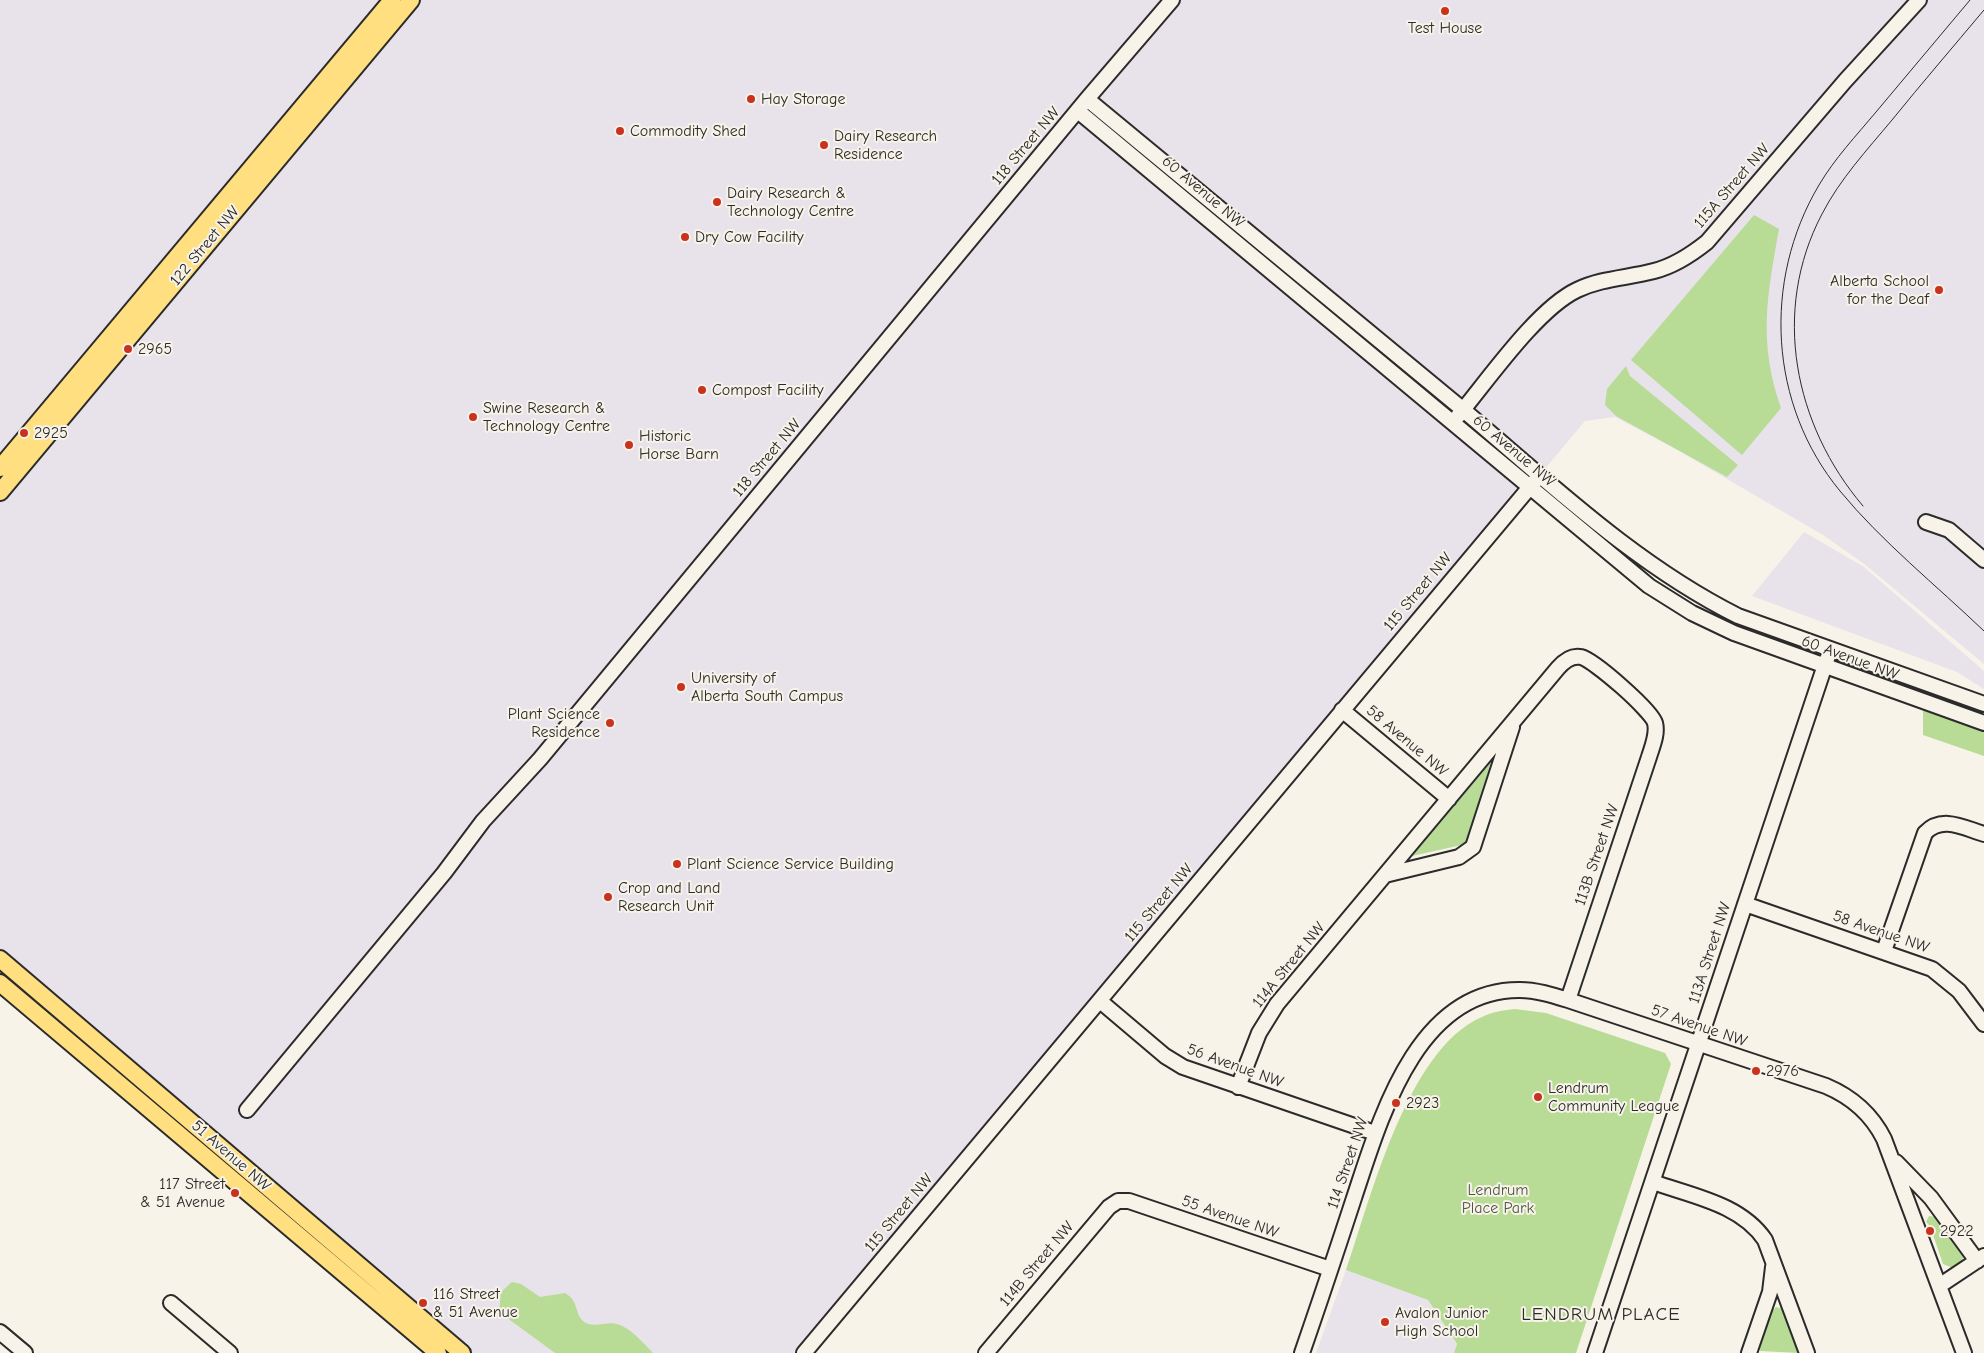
<!DOCTYPE html>
<html>
<head>
<meta charset="utf-8">
<style>
  body { margin:0 }
  canvas { display:block; background:#f7f3e8 }
</style>
</head>
<body>
<canvas width="1984" height="1353"></canvas>
<script>
const ctx = document.querySelector('canvas').getContext('2d');
ctx.lineJoin = 'round';
function paint(path, color) {
  ctx.fillStyle = color;
  ctx.fill(path, 'evenodd');
}
function strokePath(path, color, width, dash) {
  ctx.strokeStyle = color;
  ctx.lineWidth = width;
  ctx.lineCap = dash ? 'butt' : 'round';
  ctx.setLineDash(dash || []);
  ctx.stroke(path);
}
function write(font, color, halo, rows, align = 'center') {
  ctx.font = font + ' "Comic Neue",sans-serif';
  ctx.lineWidth = 4;
  ctx.setLineDash([]);
  ctx.textBaseline = 'middle';
  ctx.strokeStyle = halo;
  ctx.fillStyle = color;
  for (const [text, x, y, turn = 0] of rows) {
    ctx.save();
    ctx.translate(x, y);
    ctx.rotate((+turn || 0) * Math.PI / 180);
    ctx.textAlign = isNaN(turn) ? turn : align;
    if (halo) ctx.strokeText(text, 0, 0);
    ctx.fillText(text, 0, 0);
    ctx.restore();
  }
}
paint(new Path2D(`
  M0,0h1984v664l-121,-101 -40,-28 -144,-84 -64,-34 -30,4 -781,932h-353l-451,-382z
  M1804,532l60,35 120,104v18l-27,-17 -205,-76z
  M1346,1270l82,30 29,45 -3,8h-138z`), '#e8e3eb');
paint(new Path2D(`
  M1754,215l25,14c-12,67 -21,113 2,179l-39,47 -111,-95z
  M1626,366l4,10 108,89 -11,12 -111,-61 -11,-11 2,-16z
  M1923,710l61,20v26l-61,-21z
  M1491,762l-25,82 -54,12z
  M1515,1009l31,4 119,40 6,11 -95,289h-122l3,-9 -29,-44 -82,-30c25,-72 61,-221 136,-253 10,-5 22,-7 33,-8z
  M1929,1216l7,1 28,38 -3,7 -8,6 -10,-4 -13,-38 -4,-4z
  M512,1282l9,2 19,13 25,-4c14,8 9,19 18,28 9,8 24,0 34,3 14,4 26,19 36,29h-98l-56,-41 2,-20z
  M1776,1307l8,2 16,44 -40,-2 -1,-5 12,-34z`), '#b8db95');
const minor = new Path2D(`
  M1087,99c125,103 250,206 374,309 88,74 173,156 277,208l246,88
  M1078,111l571,475 43,27 42,20 250,90
  M1458,416c30,-36 79,-107 119,-126 25,-12 51,-12 77,-19 20,-5 38,-17 53,-29l138,-161 74,-81
  M1926,522l23,8 35,30
  M1342,710l107,89
  M1385,875l74,-18 14,-10 39,-120
  M1745,904l187,65 27,22 25,33
  M1884,951l41,-118c17,-18 39,-5 59,1
  M1100,1001l65,55 18,11 192,66
  M1238,1087l21,-54 18,-29 281,-336c6,-7 13,-13 23,-11 13,3 71,54 74,66 3,11 -3,24 -6,34l-81,243
  M247,1110l197,-237 39,-52 57,-62 547,-660 85,-99
  M1896,1162l35,36 46,63
  M1653,1182c39,14 88,22 112,58l42,113
  M1939,1286l45,-30
  M171,1303l59,50
  M0,1332l25,21
  M804,1353l736,-878
  M986,1353l123,-146 9,-6h11l201,68
  M1302,1353c18,-52 35,-103 52,-155 26,-78 62,-209 166,-208 16,0 32,5 48,10l258,86c26,11 45,27 58,53l80,214
  M1595,1353l232,-694
  M1749,1353l21,-61 3,-25`);
const major = new Path2D(`
  M0,468l392,-468
  M0,492l411,-492
  M0,959l462,394
  M0,983l438,370`);
strokePath(minor, '#2b2b2b', 18);
strokePath(major, '#2b2b2b', 20);
strokePath(minor, '#f7f3e8', 14);
strokePath(major, '#ffdf80', 16);
strokePath(new Path2D(`
  M1970,0c-31,37 -63,75 -94,112 -20,24 -41,46 -57,73 -57,96 -50,220 21,306 41,50 97,95 144,140
  M1863,506c-69,-81 -92,-195 -41,-292 18,-35 45,-64 70,-94 30,-37 61,-73 92,-110`), '#2b2b2b', 1);
for (const [x, y, r, color] of [
  [1445,11,5,"#c8321e"],
  [751,99,5,"#c8321e"],
  [620,131,5,"#c8321e"],
  [824,145,5,"#c8321e"],
  [717,202,5,"#c8321e"],
  [685,237,5,"#c8321e"],
  [1939,290,5,"#c8321e"],
  [128,349,5,"#c8321e"],
  [702,390,5,"#c8321e"],
  [473,417,5,"#c8321e"],
  [24,433,5,"#c8321e"],
  [629,445,5,"#c8321e"],
  [681,687,5,"#c8321e"],
  [610,723,5,"#c8321e"],
  [677,864,5,"#c8321e"],
  [608,897,5,"#c8321e"],
  [1756,1071,5,"#c8321e"],
  [1538,1097,5,"#c8321e"],
  [1396,1103,5,"#c8321e"],
  [235,1193,5,"#c8321e"],
  [1930,1231,5,"#c8321e"],
  [423,1303,5,"#c8321e"],
  [1385,1322,5,"#c8321e"]
]) {
  const dot = new Path2D();
  dot.arc(x, y, r, 0, 2 * Math.PI);
  ctx.fillStyle = color;
  ctx.fill(dot);
  strokePath(dot, '#f7f3e8', 2);
}
write('16px', '#2b2b2b', '#f7f3e8', [
  ["Test House",1445,28,"center"],
  ["Hay Storage",761,99],
  ["Commodity Shed",630,131],
  ["Dairy Research",834,136],
  ["Residence",834,154],
  ["Dairy Research &",727,193],
  ["Technology Centre",727,211],
  ["Dry Cow Facility",695,237],
  ["Alberta School",1929,281,"right"],
  ["for the Deaf",1929,299,"right"],
  ["2965",138,349],
  ["Compost Facility",712,390],
  ["Swine Research &",483,408],
  ["Technology Centre",483,426],
  ["2925",34,433],
  ["Historic",639,436],
  ["Horse Barn",639,454],
  ["University of",691,678],
  ["Alberta South Campus",691,696],
  ["Plant Science",600,714,"right"],
  ["Residence",600,732,"right"],
  ["Plant Science Service Building",687,864],
  ["Crop and Land",618,888],
  ["Research Unit",618,906],
  ["2976",1766,1071],
  ["Lendrum",1548,1088],
  ["Community League",1548,1106],
  ["2923",1406,1103],
  ["117 Street",225,1184,"right"],
  ["& 51 Avenue",225,1202,"right"],
  ["2922",1940,1231],
  ["116 Street",433,1294],
  ["& 51 Avenue",433,1312],
  ["Avalon Junior",1395,1313],
  ["High School",1395,1331]
], 'left');
write('16px', '#2b2b2b', '#f7f3e8', [
  ["118 Street NW",1026,146,-50],
  ["115A Street NW",1732,186,-49],
  ["60 Avenue NW",1203,192,40],
  ["122 Street NW",205,246,-50],
  ["60 Avenue NW",1514,451,40],
  ["118 Street NW",767,458,-50],
  ["115 Street NW",1418,592,-50],
  ["60 Avenue NW",1850,658,20],
  ["58 Avenue NW",1407,741,40],
  ["113B Street NW",1597,855,-71],
  ["115 Street NW",1159,903,-50],
  ["58 Avenue NW",1881,932,19],
  ["113A Street NW",1710,953,-72],
  ["114A Street NW",1289,965,-51],
  ["57 Avenue NW",1699,1026,19],
  ["56 Avenue NW",1235,1066,20],
  ["51 Avenue NW",231,1156,41],
  ["114 Street NW",1348,1163,-71],
  ["115 Street NW",899,1213,-50],
  ["55 Avenue NW",1230,1217,19],
  ["114B Street NW",1037,1264,-50]
]);
write('16px', '#4e5746', '#f7f3e8', [
  ["Lendrum",1498,1190],
  ["Place Park",1498,1208]
]);
ctx.letterSpacing = '1px';
write('19px', '#2b2b2b', '#f7f3e8', [
  ["LENDRUM PLACE",1601,1315]
]);
ctx.letterSpacing = '0px';
</script>
</body>
</html>
